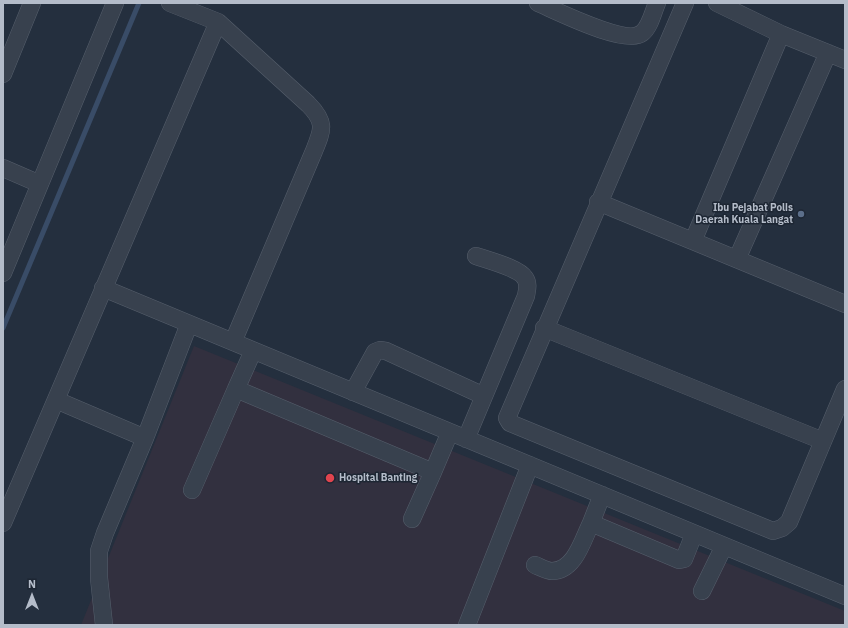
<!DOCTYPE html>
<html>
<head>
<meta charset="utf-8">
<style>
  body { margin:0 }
  #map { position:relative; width:848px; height:628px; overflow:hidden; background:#242f3e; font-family:"IBM Plex Sans",sans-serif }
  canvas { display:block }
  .frame { position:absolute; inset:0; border:4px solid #b4bcc9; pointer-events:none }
  .north { position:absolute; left:12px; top:576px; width:40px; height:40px; -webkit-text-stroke:3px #1d2633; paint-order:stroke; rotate:0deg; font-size:11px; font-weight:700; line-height:16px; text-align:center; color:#b4bcc9 }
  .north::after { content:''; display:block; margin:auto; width:14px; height:18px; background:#b4bcc9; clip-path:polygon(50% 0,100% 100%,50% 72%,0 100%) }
</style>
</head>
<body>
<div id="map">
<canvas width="848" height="628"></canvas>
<div class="frame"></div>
<div class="north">N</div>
</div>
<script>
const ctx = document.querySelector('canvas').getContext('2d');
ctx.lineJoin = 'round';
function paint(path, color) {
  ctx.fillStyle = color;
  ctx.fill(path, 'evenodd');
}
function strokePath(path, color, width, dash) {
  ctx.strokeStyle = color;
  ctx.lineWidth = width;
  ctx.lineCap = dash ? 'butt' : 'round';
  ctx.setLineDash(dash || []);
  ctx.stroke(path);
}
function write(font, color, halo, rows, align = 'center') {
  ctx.font = font + ' "IBM Plex Sans",sans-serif';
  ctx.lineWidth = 3;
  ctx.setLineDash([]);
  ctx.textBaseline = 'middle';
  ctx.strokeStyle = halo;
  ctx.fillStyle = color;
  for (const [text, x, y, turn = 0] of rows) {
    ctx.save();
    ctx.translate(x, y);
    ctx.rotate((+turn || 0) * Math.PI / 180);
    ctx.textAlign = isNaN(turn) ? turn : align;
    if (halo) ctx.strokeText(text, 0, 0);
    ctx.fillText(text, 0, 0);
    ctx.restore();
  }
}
paint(new Path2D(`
  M194,346l651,265v14h-764z`), '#32303f');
strokePath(new Path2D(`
  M3,328l136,-325`), '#394c67', 5);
const minor = new Path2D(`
  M170,3l48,19 90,82c18,18 15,25 6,47l-81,191
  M538,3c19,8 88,43 104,30 8,-6 11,-21 15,-30
  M685,3l-178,415 3,5 263,108 9,-3 7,-6 56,-133
  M717,3l64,31 64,26
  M3,74l29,-71
  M3,168l37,16
  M598,202l247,102
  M693,241l88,-207
  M737,259l91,-206
  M3,273l112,-270
  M103,288l742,308
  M544,328l279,113
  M253,351l-17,38 197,83 17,-40
  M353,392l22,-40 5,-2 6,1 98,45
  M56,400l89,38
  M466,439l60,-143c1,-6 3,-12 -1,-18 -6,-10 -38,-18 -49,-22
  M192,490l44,-101
  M602,495l-11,28 88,37 5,-1 10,-25
  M412,519l21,-47
  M3,523l215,-501
  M535,565c5,2 12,6 17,6 23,0 31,-32 39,-48
  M702,591l22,-45
  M104,625l-5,-47v-27l6,-18 40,-95 44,-114
  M467,625l63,-160`);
strokePath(minor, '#565f6c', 18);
strokePath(minor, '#38414e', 17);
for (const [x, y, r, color] of [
  [801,214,4,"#5c6f8a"],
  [330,478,5,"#e0444e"]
]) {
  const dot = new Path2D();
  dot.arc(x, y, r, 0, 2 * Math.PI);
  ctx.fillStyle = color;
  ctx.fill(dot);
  strokePath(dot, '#1d2633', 1.5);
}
write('bold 10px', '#b4bcc9', '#1d2633', [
  ["Ibu Pejabat Polis",793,208],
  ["Daerah Kuala Langat",793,220],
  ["Hospital Banting",339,478,"left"]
], 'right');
</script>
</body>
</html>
